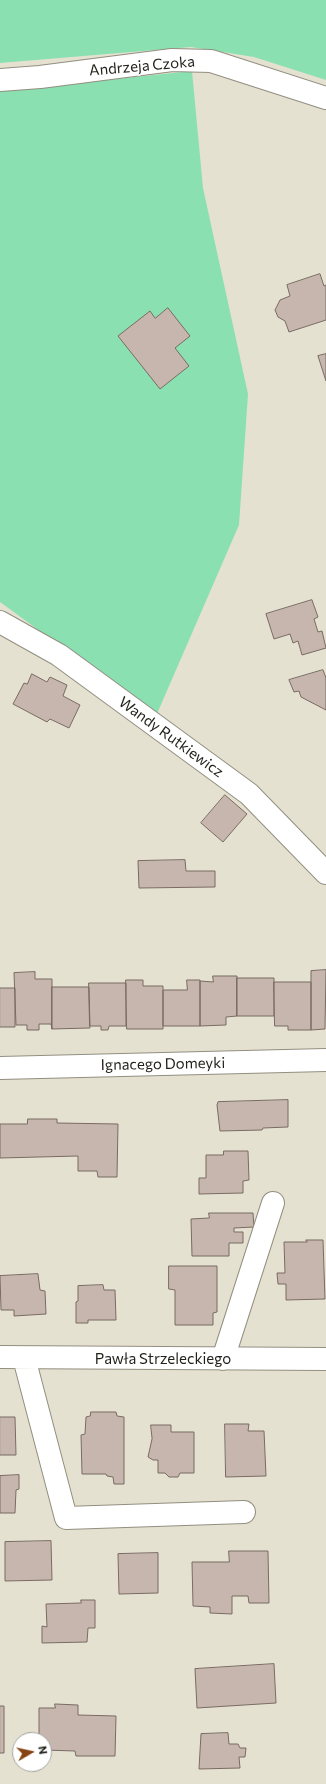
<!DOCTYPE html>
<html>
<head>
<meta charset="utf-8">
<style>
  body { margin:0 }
  #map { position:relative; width:326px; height:1784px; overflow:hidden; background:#e5e1d1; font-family:Commissioner,sans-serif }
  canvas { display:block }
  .north { position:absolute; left:12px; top:1732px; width:40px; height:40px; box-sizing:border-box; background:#fff; border:1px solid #a6a5a3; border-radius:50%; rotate:81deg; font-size:11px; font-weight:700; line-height:16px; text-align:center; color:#201f19 }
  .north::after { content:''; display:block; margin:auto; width:14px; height:18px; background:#864314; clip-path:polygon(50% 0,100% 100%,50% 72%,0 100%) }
</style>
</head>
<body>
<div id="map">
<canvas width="326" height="1784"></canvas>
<div class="north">N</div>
</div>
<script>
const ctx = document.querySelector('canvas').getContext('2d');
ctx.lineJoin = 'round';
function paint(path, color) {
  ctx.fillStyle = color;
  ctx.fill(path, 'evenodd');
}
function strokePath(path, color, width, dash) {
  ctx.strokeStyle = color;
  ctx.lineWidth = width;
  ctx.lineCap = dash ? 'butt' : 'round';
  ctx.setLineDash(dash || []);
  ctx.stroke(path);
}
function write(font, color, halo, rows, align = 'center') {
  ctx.font = font + ' Commissioner,sans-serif';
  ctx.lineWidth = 3;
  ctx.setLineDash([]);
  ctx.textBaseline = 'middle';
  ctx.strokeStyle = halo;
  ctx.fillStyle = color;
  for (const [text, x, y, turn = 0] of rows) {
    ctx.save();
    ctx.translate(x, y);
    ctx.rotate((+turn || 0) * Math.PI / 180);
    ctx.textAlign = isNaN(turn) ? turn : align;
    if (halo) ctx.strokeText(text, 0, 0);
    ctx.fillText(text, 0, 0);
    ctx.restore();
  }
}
paint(new Path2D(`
  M0,0h326v80l-72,-23 -63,-10 -191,16z
  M192,71l11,117 45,206 -9,131 -83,191 -156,-114v-511z`), '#8be0b1');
const building = new Path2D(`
  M320,274l4,12 2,-1v35l-37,12 -4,-11 -7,-4 -3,-7 5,-10 10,-4 -3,-11z
  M168,308l22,28 -15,12 14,18 -29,23 -42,-53 32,-25 5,7z
  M326,354v27l-8,-25z
  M312,600l6,17 -4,2 4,13 4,-1 4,17 -24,7 -4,-14 -5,2 -3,-9 -16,5 -8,-25z
  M323,670l3,8v32l-25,-13 -2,-6 -5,1 -5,-12z
  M32,674l15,8 3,-5 17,8 -4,11 17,9 -11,23 -19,-9 -3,3 -34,-18 11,-21 3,1z
  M225,795l22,19 -24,28 -22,-19z
  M185,860l1,11h29v16l-76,1 -1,-27z
  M326,970l-1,59 -14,1v-59z
  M35,972v7h17v50l-1,-5h-12v6h-12v-5h-11l-2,-52z
  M213,976h24v40l-11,1v8l-26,1v-45l13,1z
  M237,978h37v38h-37z
  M126,980h17v6h20v43h-36z
  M187,980h13v46h-37v-36h24z
  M274,982h37v48h-23v-4h-13z
  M89,983h37v43h-17l-1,4h-7v-4h-11z
  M52,987h37l1,41 -38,1z
  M0,988h15v39h-15z
  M288,1100v27l-25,1 -1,2 -42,1 -3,-26 1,-3z
  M28,1119h29v4l61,1 -1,53h-19l-1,-6h-19v-15l-78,2v-34h27z
  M224,1151h24l1,29 -6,1v12l-44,1v-16h7v-23h17z
  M209,1213h44l1,14 -20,1v4h9v11h-14v13h-37l-1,-37 18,-1z
  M306,1240h17l2,59 -39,1v-16h-8l-1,-11h8l-1,-31h23z
  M169,1266h48v46l-4,1v12h-38v-35l-6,-1z
  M38,1274l2,16 5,1 1,23 -32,2v-6h-13l-1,-34z
  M103,1285l1,5h11l1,30h-28v3h-12v-21l2,-1v-15z
  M91,1412h25l1,4 7,1v67h-10l-1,-7 -6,-1 -1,-2h-24l-1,-39 4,-1 1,-17 4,-1z
  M0,1417h15l1,38h-16z
  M225,1424h24l-1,7h16l2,45 -40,1z
  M151,1425h20v7h23v41h-14l-2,4h-9l-4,-4h-7v-13h-5l-5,-3 4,-18z
  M19,1475v14l-3,1 -1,23h-15v-37z
  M51,1541l1,39 -47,1v-39z
  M229,1551h39l1,52h-20l-1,-7h-16v18l-22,-1v-6l-17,-1 -1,-44h37z
  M158,1553v40l-39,1 -1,-40z
  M81,1600h14v28h-7l-1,14 -45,1v-17l5,1 -1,-23 35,-1z
  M274,1664l2,39 -79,5 -2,-39z
  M55,1704l23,1v10l38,1 -1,40h-39l-1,-5 -31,-1v-10h-5v-32h16z
  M0,1706h4v47h-4z
  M228,1733l1,11h9l2,4h6l-1,9h-6l1,11 -41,1 2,-35z`);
paint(building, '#c6b6ae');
strokePath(building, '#796b63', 1);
const minor = new Path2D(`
  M0,80l40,-3 132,-17 39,1 115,37
  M0,622l59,33 190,139 77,79
  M0,1068l326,-8
  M0,1357l326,2
  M24,1358l42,160 178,-6
  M223,1359l50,-156`);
strokePath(minor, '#928f80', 24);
strokePath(minor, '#fff', 22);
write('15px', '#201f19', '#fff', [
  ["Andrzeja Czoka",142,66,-5],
  ["Wandy Rutkiewicz",171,737,36],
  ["Ignacego Domeyki",163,1064,-1],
  ["Pawła Strzeleckiego",163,1359]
]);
</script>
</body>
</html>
